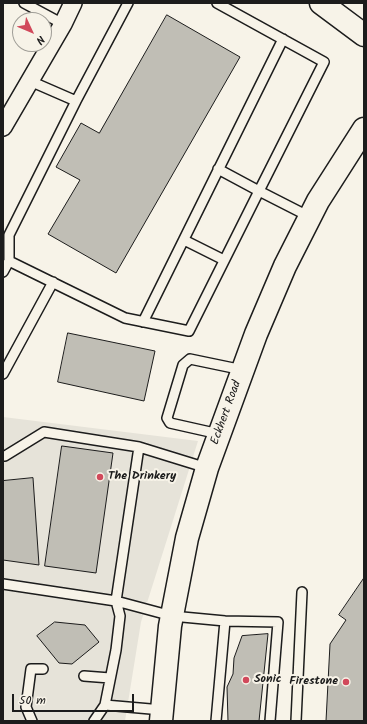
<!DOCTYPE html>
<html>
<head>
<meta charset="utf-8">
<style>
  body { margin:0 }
  #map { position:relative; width:367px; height:724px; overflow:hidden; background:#f7f3e8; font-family:Kalam,sans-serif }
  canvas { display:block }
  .frame { position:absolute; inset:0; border:4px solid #1c1c1c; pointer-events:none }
  .north { position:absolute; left:12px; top:12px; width:40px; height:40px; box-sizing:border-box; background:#f7f3e8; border:1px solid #9f9d96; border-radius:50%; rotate:134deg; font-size:11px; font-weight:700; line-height:16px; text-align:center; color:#1c1c1c }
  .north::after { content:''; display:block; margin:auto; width:14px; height:18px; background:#d1495b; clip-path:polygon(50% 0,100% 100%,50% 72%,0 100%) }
  .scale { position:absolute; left:12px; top:694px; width:122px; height:18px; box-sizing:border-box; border:2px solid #1c1c1c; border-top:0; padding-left:5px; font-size:12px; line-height:14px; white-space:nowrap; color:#1c1c1c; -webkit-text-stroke:3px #f7f3e8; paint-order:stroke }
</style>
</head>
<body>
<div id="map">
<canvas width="367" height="724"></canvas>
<div class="frame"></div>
<div class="north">N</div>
<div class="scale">50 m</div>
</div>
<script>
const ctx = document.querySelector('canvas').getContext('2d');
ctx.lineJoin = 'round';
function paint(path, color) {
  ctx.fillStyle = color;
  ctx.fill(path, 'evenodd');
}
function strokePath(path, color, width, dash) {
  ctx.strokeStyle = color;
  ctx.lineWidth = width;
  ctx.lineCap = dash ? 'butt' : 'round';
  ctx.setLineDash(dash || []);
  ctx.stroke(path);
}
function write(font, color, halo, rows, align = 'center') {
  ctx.font = font + ' Kalam,sans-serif';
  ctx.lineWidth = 4;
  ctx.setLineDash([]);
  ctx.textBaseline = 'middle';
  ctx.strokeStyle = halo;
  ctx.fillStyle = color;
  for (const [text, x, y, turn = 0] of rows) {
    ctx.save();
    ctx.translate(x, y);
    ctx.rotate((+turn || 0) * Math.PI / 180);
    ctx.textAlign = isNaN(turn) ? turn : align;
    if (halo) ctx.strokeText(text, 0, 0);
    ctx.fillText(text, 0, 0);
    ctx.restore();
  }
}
paint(new Path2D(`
  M3,417l195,24 -57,181 -16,99h-122z`), '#e6e3d9');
const building = new Path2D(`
  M167,15l73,42 -124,216 -68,-39 32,-54 -24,-13 25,-44 18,10z
  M68,333l87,18 -11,50 -86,-19z
  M62,446l51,7 -17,120 -51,-7z
  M33,478l6,87 -36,-5v-79z
  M364,578v143h-38l4,-77 16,-24 -7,-5z
  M55,622l30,3 14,17 -27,22 -13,-1 -22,-27z
  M268,634l-9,87h-31l-1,-34 6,-13 1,-16 8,-22z`);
paint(building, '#c0beb5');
strokePath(building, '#1c1c1c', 1);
const lane = new Path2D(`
  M24,3l39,21
  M217,3l107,59 -65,129 51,26
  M30,81l46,20 52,-98
  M76,101l-67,134v26l116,57 64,13 70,-140 -41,-22
  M184,240l40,20
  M3,272l6,-11
  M143,322l140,-283
  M3,374l50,-92
  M219,434l-49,-11 -3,-5 16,-53 7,-6 53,11
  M3,456h2l39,-24 95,15 68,21
  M3,584l113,17 23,-154
  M84,676l26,2
  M162,710l-57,-5 11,-55 4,-34 -4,-15 56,15 53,5 53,1 -8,99
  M32,721l-6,-14 5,-38h12
  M94,721l11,-16
  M216,721l9,-100
  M296,721l6,-129`);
const street = new Path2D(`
  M3,127l60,-103 10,-21`);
const secondary = new Path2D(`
  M321,3l43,32
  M161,721l9,-95 17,-88 20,-70 49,-134 29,-68 33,-65 46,-72`);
strokePath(lane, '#1c1c1c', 12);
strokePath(street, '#1c1c1c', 20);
strokePath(secondary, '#1c1c1c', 25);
strokePath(lane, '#f7f3e8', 9);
strokePath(street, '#f7f3e8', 17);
strokePath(secondary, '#f7f3e8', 22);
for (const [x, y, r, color] of [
  [100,477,4,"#d1495b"],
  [246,680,4,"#d1495b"],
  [346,682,4,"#d1495b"]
]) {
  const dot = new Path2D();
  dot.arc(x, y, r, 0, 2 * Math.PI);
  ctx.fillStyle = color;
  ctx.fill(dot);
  strokePath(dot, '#f7f3e8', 1.5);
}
write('12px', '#1c1c1c', '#f7f3e8', [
  ["Eckhert Road",227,413,-70]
]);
write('bold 12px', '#1c1c1c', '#f7f3e8', [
  ["The Drinkery",108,477],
  ["Sonic",254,680],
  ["Firestone",338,682,"right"]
], 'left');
</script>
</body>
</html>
